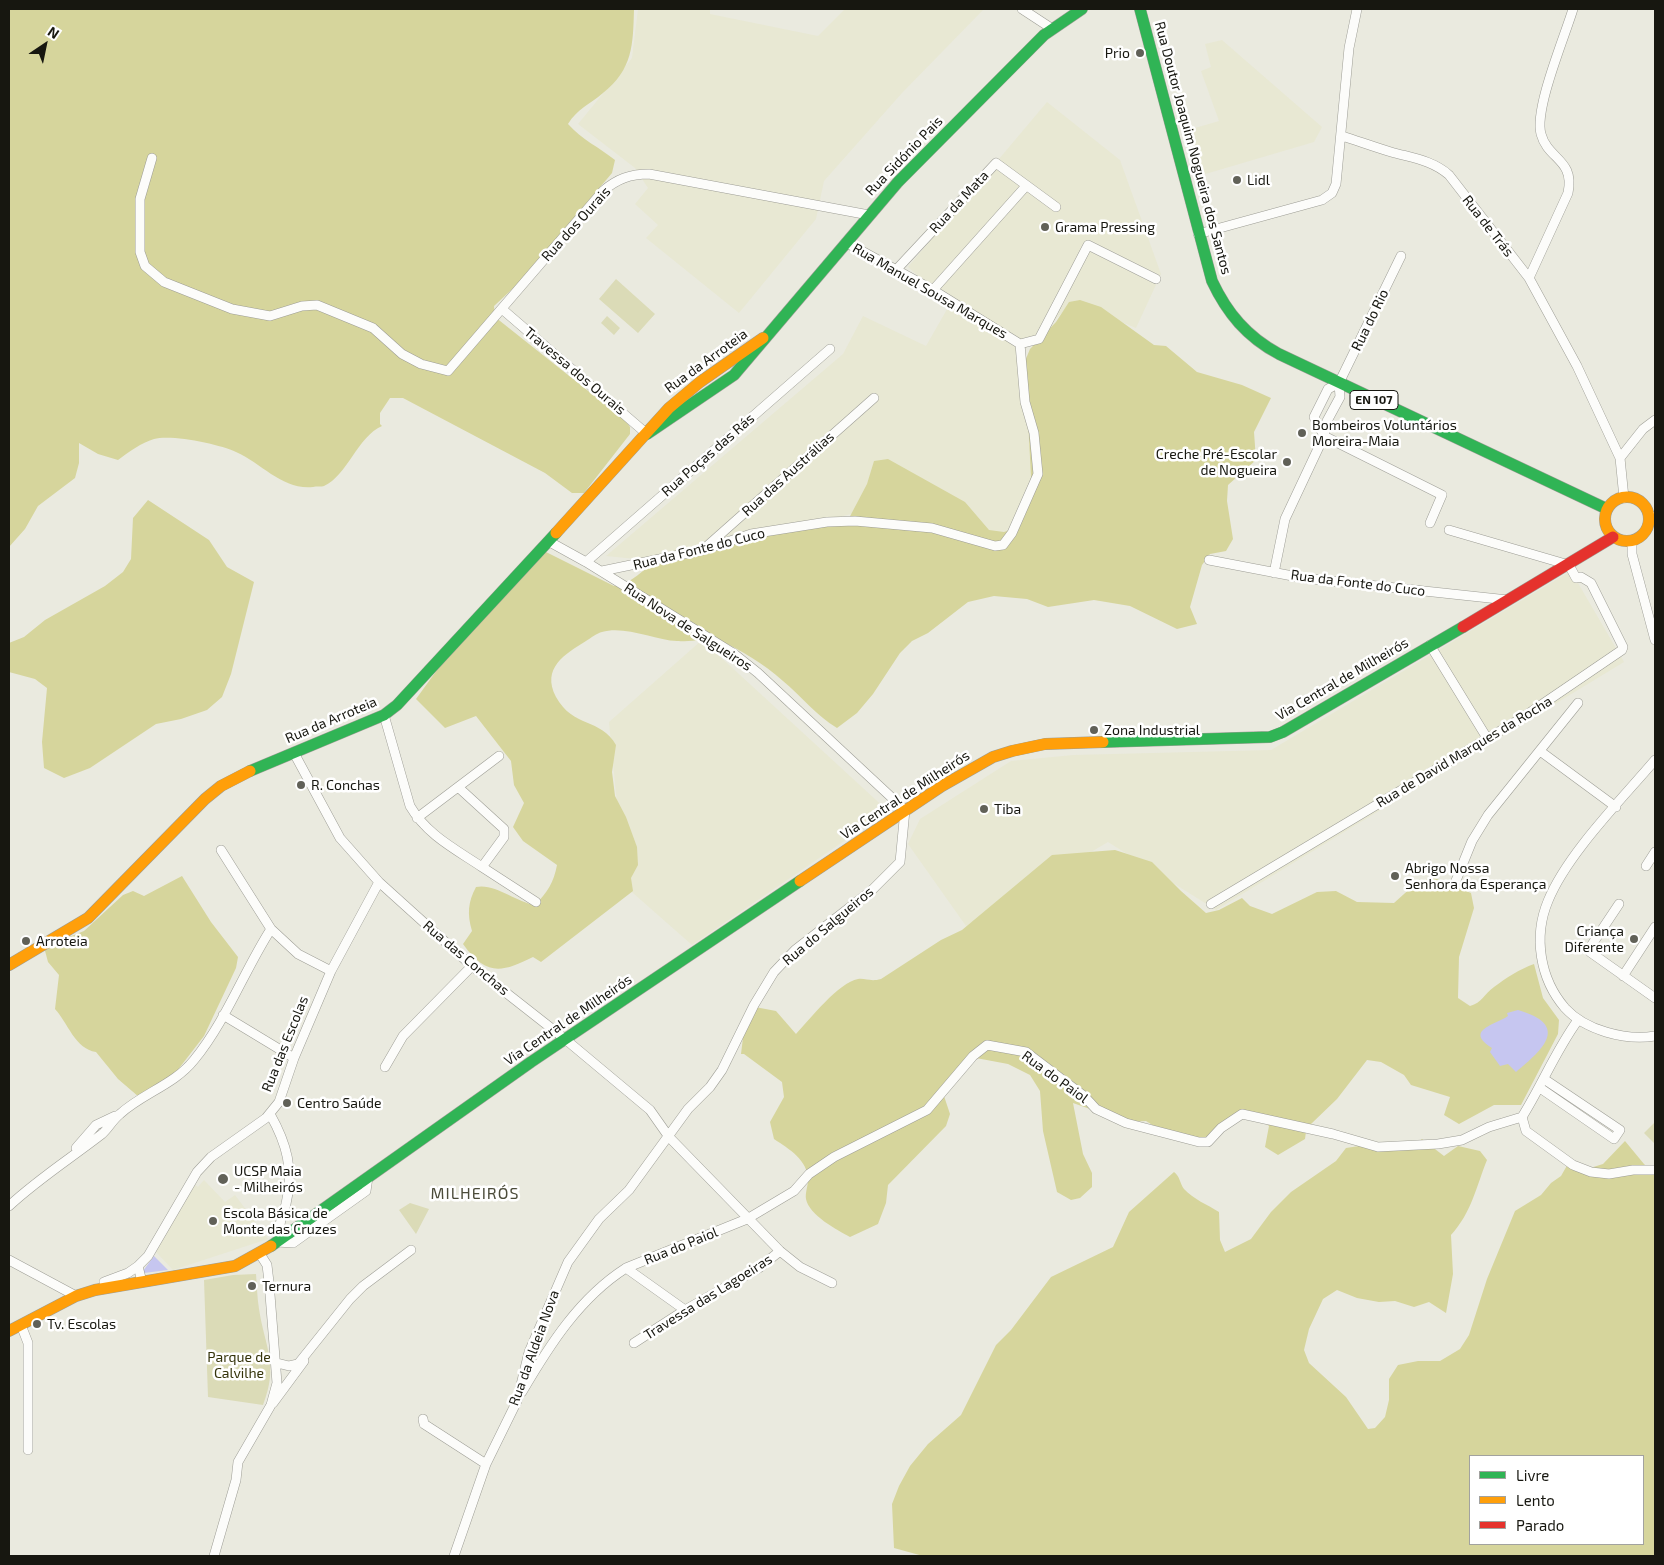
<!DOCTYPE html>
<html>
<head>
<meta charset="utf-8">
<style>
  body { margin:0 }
  #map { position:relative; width:1664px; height:1565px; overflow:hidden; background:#eaeadf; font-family:"Exo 2",sans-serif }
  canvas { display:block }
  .frame { position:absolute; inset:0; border:10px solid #171710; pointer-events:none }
  .legend { position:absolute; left:1469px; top:1455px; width:175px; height:90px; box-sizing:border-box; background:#fff; border:1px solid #a2a29f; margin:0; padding:6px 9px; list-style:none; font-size:15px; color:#171710 }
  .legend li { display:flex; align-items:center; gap:10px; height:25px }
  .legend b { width:25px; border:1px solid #a2a29f }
  .north { position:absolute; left:20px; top:20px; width:50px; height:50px; -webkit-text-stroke:4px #fff; paint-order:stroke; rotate:34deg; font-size:14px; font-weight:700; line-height:20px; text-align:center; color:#171710 }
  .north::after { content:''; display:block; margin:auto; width:18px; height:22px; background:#171710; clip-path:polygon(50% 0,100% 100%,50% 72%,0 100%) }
</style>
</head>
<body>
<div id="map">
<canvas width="1664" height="1565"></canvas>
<div class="frame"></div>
<ul class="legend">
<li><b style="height:6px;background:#30b455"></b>Livre</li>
<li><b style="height:6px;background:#ff9f0a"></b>Lento</li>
<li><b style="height:6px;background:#e5322d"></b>Parado</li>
</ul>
<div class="north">N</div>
</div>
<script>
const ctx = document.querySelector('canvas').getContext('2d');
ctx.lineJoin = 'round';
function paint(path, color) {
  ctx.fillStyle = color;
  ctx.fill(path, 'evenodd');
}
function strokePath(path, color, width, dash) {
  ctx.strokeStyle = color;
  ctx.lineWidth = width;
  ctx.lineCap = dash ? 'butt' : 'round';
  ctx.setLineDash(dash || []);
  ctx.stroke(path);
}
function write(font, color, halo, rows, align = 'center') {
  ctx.font = font + ' "Exo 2",sans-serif';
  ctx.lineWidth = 5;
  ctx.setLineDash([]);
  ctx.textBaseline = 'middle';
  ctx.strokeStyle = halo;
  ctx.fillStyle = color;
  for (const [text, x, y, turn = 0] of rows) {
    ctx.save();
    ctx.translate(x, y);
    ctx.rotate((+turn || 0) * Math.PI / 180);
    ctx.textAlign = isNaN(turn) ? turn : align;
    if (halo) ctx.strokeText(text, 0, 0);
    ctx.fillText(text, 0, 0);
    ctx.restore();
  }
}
paint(new Path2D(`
  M638,9h72v5l108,22 27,-27h139l-82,84 -78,88 -8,38 -77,94 -93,-75 12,-13 -23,-21 13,-16 -13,-20 -57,-44 54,-66z
  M1222,40l100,87 -8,15 -112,33 -14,-45 31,-9 -18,-50 10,-4 -6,-23z
  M1047,102l73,58 41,114 -25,54 -63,-26 -48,47 15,134 -30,61 -159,-30 -185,48 -60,-6 237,-202 20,-38 63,30 24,-42 -42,-37z
  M1571,571l53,91 -408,248 -108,-68 -142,84 -58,-82 12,-25 91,-58 62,-6 198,-5z
  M702,640l186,171 -196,134 -67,-59 -16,-164z
  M204,1180l21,22 10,-7 33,44 -95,31 -18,-19 39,-67 4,3z`), '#e8e8d3');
paint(new Path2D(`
  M616,279l39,35 -17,19 -39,-34z
  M607,316l13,12 -6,7 -13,-12z
  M1655,1122v22l-11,-11z
  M410,1203l19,6 -13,25 -17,-24z
  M256,1274c1,11 1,23 3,35 6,39 20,55 4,96l-55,-8 -4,-117 29,-5z`), '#dbdbb7');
paint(new Path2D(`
  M9,9h625c-1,36 -1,60 -31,84 -13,11 -26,16 -35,31 14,16 31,23 47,36l-3,13 -90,107 -28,26 1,11 102,81 24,16 9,13v7l-46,59h-12l-27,-20 -142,-75h-13l-10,15v11l2,2c-24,10 -35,50 -58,60 -2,1 -8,0 -11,1 -31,3 -50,-23 -77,-35 -16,-8 -65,-18 -82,-13 -13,4 -24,12 -36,21l-20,-6 -19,-11v20l-4,15 -37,28 -13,23 -16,18z
  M1080,300l21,7 53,38 12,1 31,26 45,13 29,13 -17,34 2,28 -28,25 -1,16 6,38 -7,12 -16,3 -8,11 -12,42 7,17 -20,5 -47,-23 -36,-6 -46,7 -21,-8 -33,-3 -26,6 -40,31 -16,8 -12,12 -27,41 -16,19 -20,15c-21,-13 -35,-31 -54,-47 -19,-17 -42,-31 -64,-41 -6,-2 -33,2 -42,1 -22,-1 -53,-16 -75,-9 -5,1 -11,6 -16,9 -21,13 -45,27 -30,56 17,31 45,21 60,48l-4,27 3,24 11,21 11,30 1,18 -7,13 2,13 -92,71 -8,-5c-32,16 -47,19 -70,-13l9,-13c-5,-17 -4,-29 4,-44 19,-4 40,15 59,18 12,-12 19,-23 22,-40l-34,-24 -10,-14 11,-24 -10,-18 -3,-24 -35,-45 -31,12 -29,-29 29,-40 97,-109 72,36c20,-2 27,-18 46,-25 60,-21 124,-28 187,-39l20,-38 7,-23 14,-2 77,43 24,28 15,2 9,-3 15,-33 3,-19 -6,-116 5,-12 26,-27 13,-20z
  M148,500l61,40 18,27 27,15 -23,92 -9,23 -15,13 -26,9 -25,5 -66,44 -26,10 -20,-10 -2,-26 5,-54 -12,-9 -26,-7v-29l15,-6 21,-17 60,-34 18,-14 8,-13 2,-41z
  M1115,850l37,12 29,29 25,22 13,-3 23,-12 8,8 22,8 45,-22 19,-1 21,11 37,1 20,-18 18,-8 39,16 3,15 -15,49 -1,41 12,8c12,-3 14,-12 24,-19 12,-9 26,-18 40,-23l9,34 16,22 -1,14 -37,71h-27l-35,19 -15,-9 6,-18 -39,-12 -7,-10 -23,-13 -14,-2 -30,39 -26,25h-4l-2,15 -27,16 -13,-8 4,-21 -16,-11 -20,1 -20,19 -12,3 -39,-7 -16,-10 -19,1 -54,-19 10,51 9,19v14l-12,11 -9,2 -14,-8 -14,-61 -3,-40 -10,-16 -22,-11 -32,-6 -32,38 6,18 -4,12 -58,59 -2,18 -8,21 -28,13c-13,-7 -41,-22 -44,-38 -1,-6 2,-13 2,-19 0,-20 -19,-31 -34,-41l-4,-17 14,-25 -2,-15 -38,-28h-3l5,-41 9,-6 21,4 20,23c13,-14 43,-52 62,-55 8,-1 12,3 23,0l60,-39 21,-10 90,-75z
  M182,876l29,46 27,35 -2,11 -32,68 -34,44 -31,17 -21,-18 -22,-27c-21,-3 -28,-29 -41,-43l4,-34 -11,-13 -4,-15 40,-16 39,-36 10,-4 11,5z
  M1422,1139l22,17 14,-10 22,5 7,9c-11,27 -15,52 -36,75l2,39 -7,39 -17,-11 -15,5 -19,-6 -16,1 -22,-4 -20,-8 -14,9 -14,30 -5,21 5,13 37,34 22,32 7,-1 10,-11 4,-17v-21l9,-14 20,-4h22l20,-12 9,-14 18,-56 28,-68 26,-16 10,-12 10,-7 8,-14 18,7 16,-5 22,-23 19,23 11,10v382h-732l-29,-8 -2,-44 7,-18 11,-20 18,-22 33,-29 35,-70 15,-15 40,-53 62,-30 16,-35 45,-40c6,4 6,12 10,17 9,10 24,16 35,23l1,28 5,12 26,-13 20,-27 20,-20 45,-31 10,-13 20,-3 45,3zM1470,1456h173v88h-173z`), '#d6d59c');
paint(new Path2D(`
  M1518,1010c52,15 26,39 -2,62l-8,-8 -8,2 -10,-14 2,-4c-28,-18 3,-23 16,-32l-1,-3z
  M154,1256l14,14 -24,3 -1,-2z`), '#c6c6f0');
const street = new Path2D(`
  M1022,9l29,19
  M1342,136c16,5 32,11 49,16 21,6 41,8 58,23l80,103 48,88 43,92 4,40
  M152,158l-12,41v53l5,14 19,16 68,27 38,7 32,-10 15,-1 56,23 29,26 19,10 27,7 155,-180c14,-12 27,-17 46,-17l220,41
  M1198,234l124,-34 10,-7 4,-9 13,-136 8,-39
  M847,243l86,47 87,54 19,-5 49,-94 68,34
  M896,270l100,-107 60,44
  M1529,278l39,-85c7,-34 -20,-33 -27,-59 -7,-25 24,-98 32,-125
  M933,290l93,-104
  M502,309l145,125
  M1324,436l118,59 -12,28
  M1324,436l-10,-19 14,-28 11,-6
  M1620,458l23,-29 12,-9
  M1649,516l6,1
  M1632,541v13l23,86
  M706,547l168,-149
  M1209,560l94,18 205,22
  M586,562l244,-213
  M602,571l101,-21 48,-16 76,-12 28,-1 77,7 63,18 8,-1 9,-12 26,-59 -4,-41 -9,-31 -5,-58
  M1274,573l11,-54 39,-83 3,-15 13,-24 -1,-14 62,-127
  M1430,645l57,93
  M384,715l26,91c17,29 45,43 72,61l22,-30v-8l-46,-42
  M1540,751l76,56
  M294,753l46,85 39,44 93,84 93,73 85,71 19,27 111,114 20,16 32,16
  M1655,760c-33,39 -88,94 -107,141 -15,36 -8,78 17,107 20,22 60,33 90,28
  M417,818l82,-62
  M221,850l50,79 27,25 33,17
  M1646,866l9,-14
  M482,867l54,35
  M1455,883l17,-42 16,-26 90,-112
  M1211,904l314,-188 97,-66 1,-3 -32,-64 -10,-6 -5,1 -7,-13 -120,-35
  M1619,904l-28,42 -1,6 65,46
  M1623,976l32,-49
  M223,1015l71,43
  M385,1067l18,-31 69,-70
  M1540,1088l74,51 6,-9 -76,-51
  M270,1114c17,30 24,56 16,90 -4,14 -9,21 -4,34
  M1522,1117l4,14 47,34 18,7 18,2 24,-4h22
  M1522,1117c20,-32 34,-67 56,-97
  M76,1148l20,-23 19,-9
  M9,1206c29,-27 62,-48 93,-72 7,-6 11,-15 18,-20 23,-21 54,-29 74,-54 32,-39 50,-89 77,-131
  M277,1242l16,1 73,-52 2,-14
  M9,1260l67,36
  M626,1268l59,42
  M142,1282l-4,-16 10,-10 49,-84 14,-15 55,-39 13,-16 15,-44 37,-87 48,-89
  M106,1288l-2,-6 24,-9 10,-7
  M21,1325l7,18v107
  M634,1343l51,-33 74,-42 21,-17
  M277,1363l12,3 9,-2 52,-65 13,-13 48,-36
  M522,1392c27,-46 57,-94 104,-124l121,-49 47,-28 15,-17 25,-17 93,-47 46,-54 14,-11 39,7 58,44 12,13 30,14 73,19h9l13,-14 21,-14 91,20 45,13 60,-3 24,-4 27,-13 33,-10
  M273,1403l31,-42
  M423,1419l1,5 62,40
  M214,1556l22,-76 2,-18 33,-57 6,-22 -8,-101 -2,-17 -7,-11
  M454,1556l32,-92 31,-63 12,-49 39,-90 31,-43 30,-29 59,-81 22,-22 12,-17 32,-65 20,-33 21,-22 77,-60 28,-28 5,-52 -147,-137 -25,-20 -147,-91 -38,-21`);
const fast = new Path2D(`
  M1140,9l72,272c15,32 35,56 67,73l328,155
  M647,434l87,-59 164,-193 146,-147 38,-26
  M1103,742l167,-5 13,-5 180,-105
  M250,771l134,-56 13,-10 159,-172
  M271,1246l260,-184 269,-181`);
const slow = new Path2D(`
  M1605 519a22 22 0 1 1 44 0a22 22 0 1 1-44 0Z
  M556,533l113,-125 31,-26 63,-44
  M800,881l142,-95 51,-29 19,-6 33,-7 58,-2
  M9,965l79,-47 117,-119 16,-13 29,-15
  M9,1331l67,-35 19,-6 140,-24 36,-20`);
const jam = new Path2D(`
  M1463,627l150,-90`);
strokePath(street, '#9d9d95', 10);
strokePath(fast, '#9d9d95', 12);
strokePath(slow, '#9d9d95', 12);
strokePath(jam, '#9d9d95', 12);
strokePath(street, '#fcfcfa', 9);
strokePath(fast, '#30b455', 11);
strokePath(slow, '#ff9f0a', 11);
strokePath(jam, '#e5322d', 11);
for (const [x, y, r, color] of [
  [1140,53,5,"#616158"],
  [1237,180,5,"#616158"],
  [1045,227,5,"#616158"],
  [1302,433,5,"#616158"],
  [1287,462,5,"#616158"],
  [1094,730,5,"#616158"],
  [301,785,5,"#616158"],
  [984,809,5,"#616158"],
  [1395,876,5,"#616158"],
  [1634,939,5,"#616158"],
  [26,941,5,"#616158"],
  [287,1103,5,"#616158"],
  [223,1179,6,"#616158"],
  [213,1221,5,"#616158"],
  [252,1286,5,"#616158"],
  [37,1324,5,"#616158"]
]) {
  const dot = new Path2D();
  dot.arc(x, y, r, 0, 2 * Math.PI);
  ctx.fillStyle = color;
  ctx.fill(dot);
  strokePath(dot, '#fff', 2);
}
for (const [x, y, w] of [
  [1374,400,48]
]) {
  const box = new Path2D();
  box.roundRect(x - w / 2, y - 9.5, w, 19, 4);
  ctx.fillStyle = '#fff';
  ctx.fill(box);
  strokePath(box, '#171710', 1);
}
write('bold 12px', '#171710', null, [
  ["EN 107",1374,400]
]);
write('14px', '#171710', '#fff', [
  ["Prio",1130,53,"right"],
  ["Lidl",1247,180],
  ["Grama Pressing",1055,227],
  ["Bombeiros Voluntários",1312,425],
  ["Moreira-Maia",1312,441],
  ["Creche Pré-Escolar",1277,454,"right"],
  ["de Nogueira",1277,470,"right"],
  ["Zona Industrial",1104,730],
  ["R. Conchas",311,785],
  ["Tiba",994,809],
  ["Abrigo Nossa",1405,868],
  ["Senhora da Esperança",1405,884],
  ["Criança",1624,931,"right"],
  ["Diferente",1624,947,"right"],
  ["Arroteia",36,941],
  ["Centro Saúde",297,1103],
  ["UCSP Maia",234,1171],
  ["- Milheirós",234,1187],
  ["Escola Básica de",223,1213],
  ["Monte das Cruzes",223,1229],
  ["Ternura",262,1286],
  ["Tv. Escolas",47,1324]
], 'left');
write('14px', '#171710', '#fff', [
  ["Rua Doutor Joaquim Nogueira dos Santos",1193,148,75],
  ["Rua Sidónio Pais",904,156,-46],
  ["Rua da Mata",959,202,-47],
  ["Rua dos Ourais",576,224,-48],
  ["Rua de Trás",1488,226,52],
  ["Rua Manuel Sousa Marques",930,291,30],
  ["Rua do Rio",1370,320,-64],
  ["Rua da Arroteia",706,361,-36],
  ["Travessa dos Ourais",575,371,40],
  ["Rua Poças das Rás",708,455,-41],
  ["Rua das Austrálias",788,474,-42],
  ["Rua da Fonte do Cuco",699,549,-14],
  ["Rua da Fonte do Cuco",1358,583,7],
  ["Rua Nova de Salgueiros",688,627,33],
  ["Via Central de Milheirós",1342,679,-30],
  ["Rua da Arroteia",331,720,-23],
  ["Rua de David Marques da Rocha",1464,752,-31],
  ["Via Central de Milheirós",905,795,-33],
  ["Rua do Salgueiros",828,926,-40],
  ["Rua das Conchas",466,958,40],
  ["Via Central de Milheirós",568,1020,-34],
  ["Rua das Escolas",285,1044,-68],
  ["Rua do Paiol",1055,1077,36],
  ["Rua do Paiol",681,1246,-22],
  ["Travessa das Lagoeiras",708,1297,-32],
  ["Rua da Aldeia Nova",534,1348,-70]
]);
write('14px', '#34330a', '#fff', [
  ["Parque de",239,1357],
  ["Calvilhe",239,1373]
]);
ctx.letterSpacing = '1px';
write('16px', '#4c4c3a', '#fff', [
  ["MILHEIRÓS",475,1194]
]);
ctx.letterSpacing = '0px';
</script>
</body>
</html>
